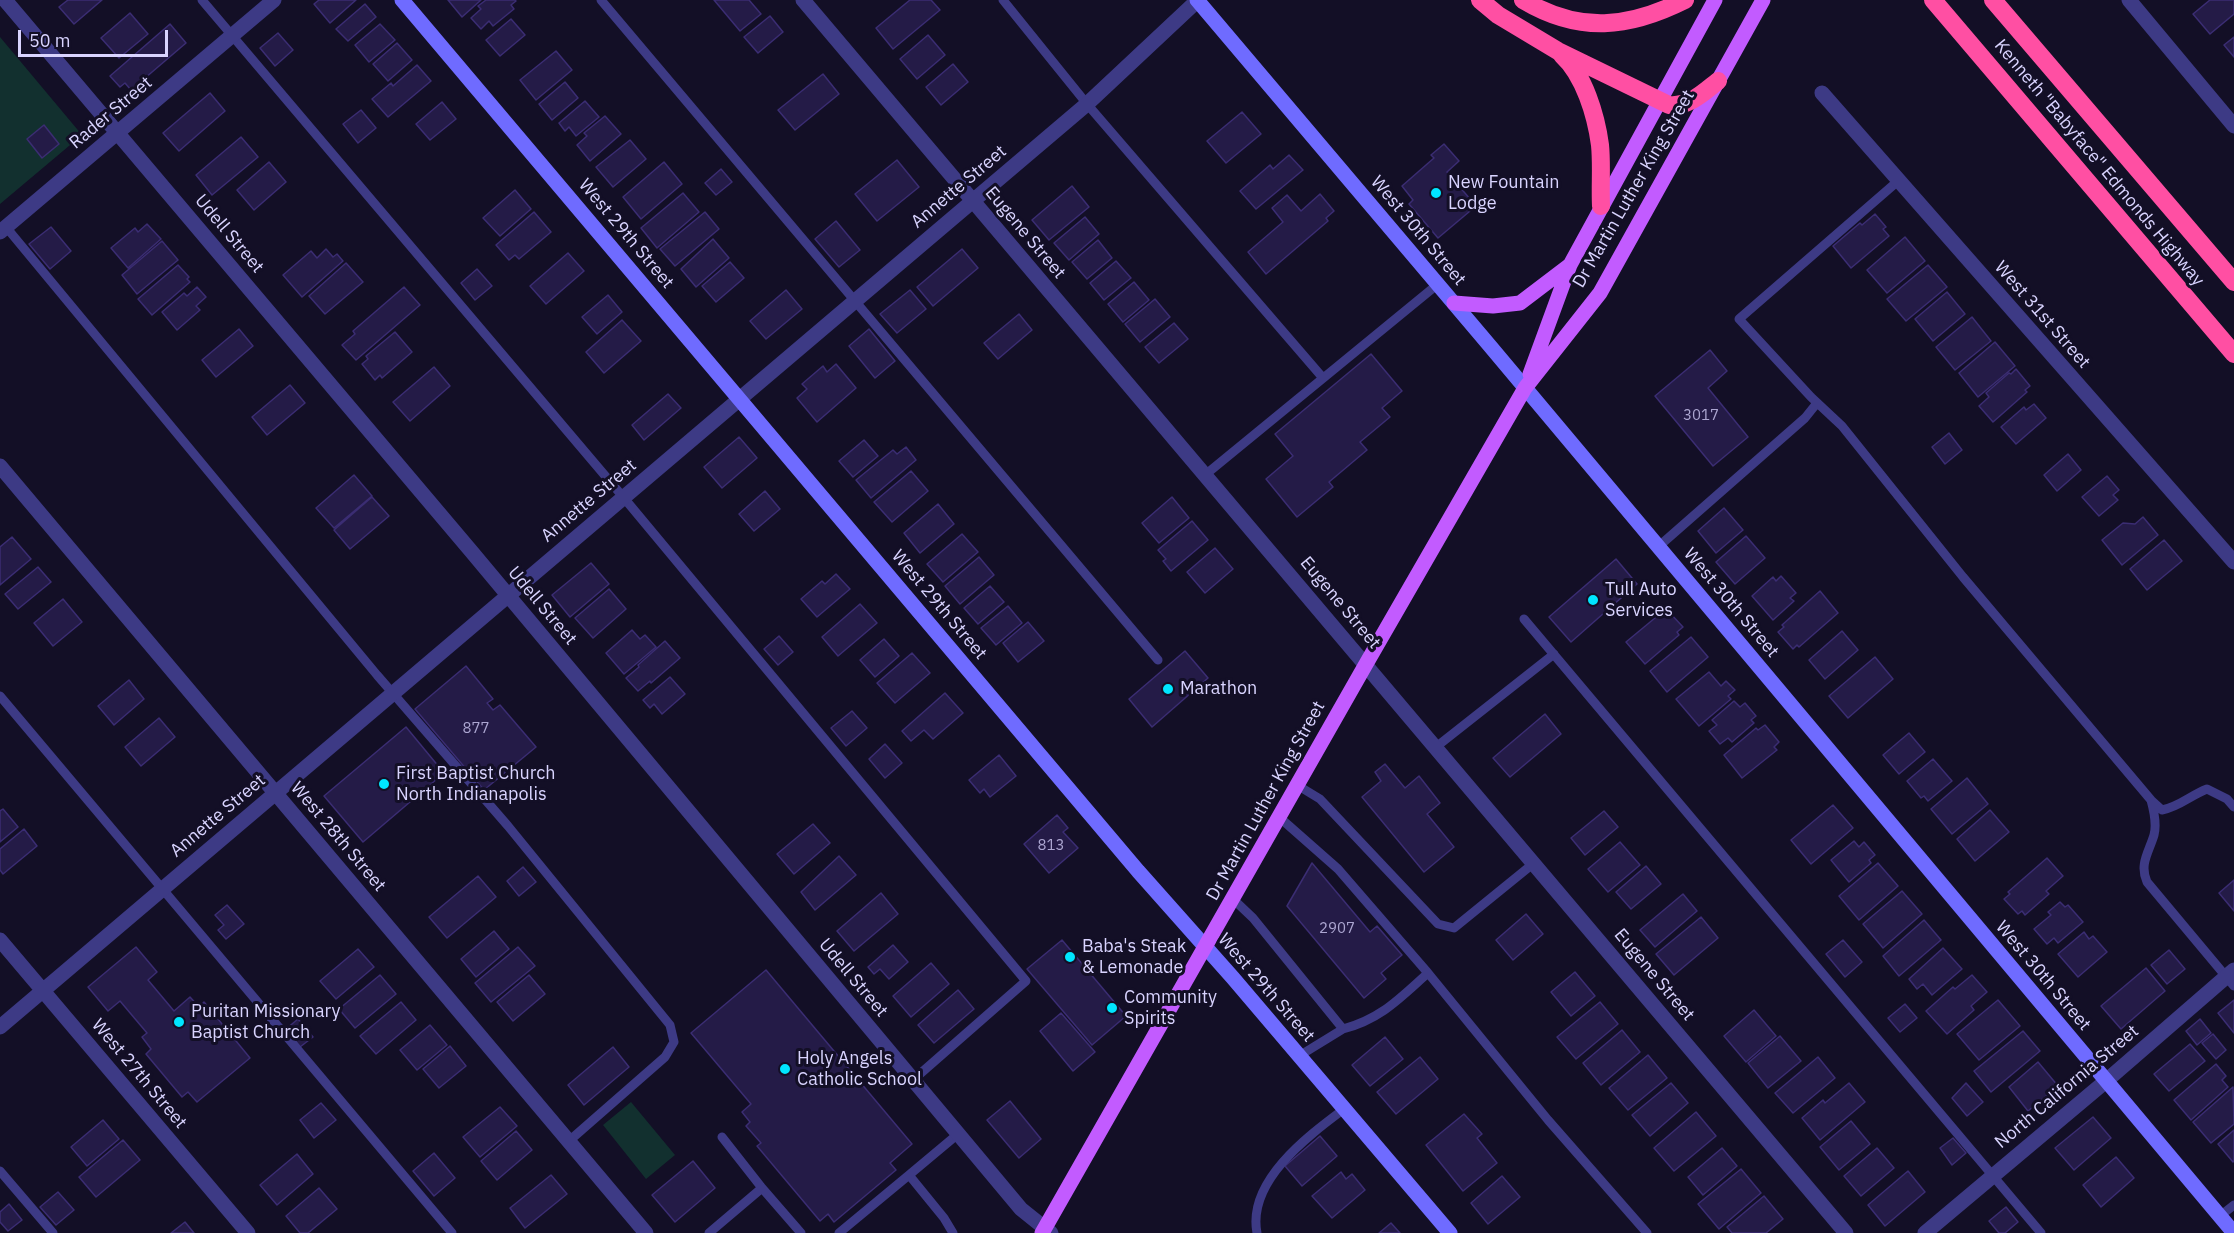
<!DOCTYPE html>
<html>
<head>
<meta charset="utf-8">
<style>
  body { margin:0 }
  #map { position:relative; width:2234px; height:1233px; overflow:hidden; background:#130f26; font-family:"IBM Plex Sans",sans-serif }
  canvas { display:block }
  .scale { position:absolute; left:18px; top:30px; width:150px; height:27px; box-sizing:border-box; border:3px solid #d9d4ff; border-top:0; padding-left:8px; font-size:18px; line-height:21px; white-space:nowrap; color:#d9d4ff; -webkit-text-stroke:4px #130f26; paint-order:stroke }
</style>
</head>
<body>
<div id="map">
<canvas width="2234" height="1233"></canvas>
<div class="scale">50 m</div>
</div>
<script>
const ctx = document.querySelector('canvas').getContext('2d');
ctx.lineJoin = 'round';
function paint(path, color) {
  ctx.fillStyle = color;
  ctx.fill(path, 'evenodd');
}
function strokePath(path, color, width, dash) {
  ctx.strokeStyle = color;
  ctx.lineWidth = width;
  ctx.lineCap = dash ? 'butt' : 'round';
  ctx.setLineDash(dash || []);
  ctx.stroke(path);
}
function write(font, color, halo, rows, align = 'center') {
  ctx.font = font + ' "IBM Plex Sans",sans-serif';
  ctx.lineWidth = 6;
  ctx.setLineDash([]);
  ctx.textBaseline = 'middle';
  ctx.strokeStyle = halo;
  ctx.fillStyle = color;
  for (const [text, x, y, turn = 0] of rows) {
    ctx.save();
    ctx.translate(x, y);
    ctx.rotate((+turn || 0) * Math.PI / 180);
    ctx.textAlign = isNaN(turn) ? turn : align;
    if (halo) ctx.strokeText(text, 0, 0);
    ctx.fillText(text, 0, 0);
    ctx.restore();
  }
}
paint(new Path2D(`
  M0,37l82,98 -82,69z
  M631,1102l44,53 -29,24 -43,-54z`), '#12302f');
const building = new Path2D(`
  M68,0h34l-28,24 -15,-17z
  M319,0h37l-26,23 -16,-19z
  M448,0h33l-19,17z
  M486,0h29l1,1 -5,4 3,4 -21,17 -4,-5 -8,8 -10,-11 10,-9 -3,-3z
  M714,0h35l12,14 -21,17z
  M910,0h21l9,10 -47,39 -17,-21z
  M2210,0h24v14l-24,20 -17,-20z
  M365,4l11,13 -28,24 -12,-12z
  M130,13l18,21 -29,24 -18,-20z
  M770,16l13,16 -25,21 -14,-16z
  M511,19l14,16 -25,21 -14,-16z
  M170,24l16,19 -55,47 -6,-7 -5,4 -10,-11z
  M380,24l15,16 -26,22 -14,-17z
  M278,33l15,17 -18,16 -15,-18z
  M928,35l17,20 -28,24 -17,-20z
  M2234,37v20l-10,-12z
  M397,43l15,17 -24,21 -15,-17z
  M556,51l16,19 -36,30 -16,-20z
  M953,64l15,18 -27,23 -15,-18z
  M417,65l14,16 -43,36 -16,-18 19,-16 2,3z
  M823,74l16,20 -44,36 -17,-20z
  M565,82l13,16 -26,22 -13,-16z
  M210,93l15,18 -46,40 -16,-18z
  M585,101l14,16 -23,19 -7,-9 -4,4 -6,-8z
  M442,102l14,17 -26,21 -14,-16z
  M361,110l15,18 -18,15 -15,-19z
  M1242,112l19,22 -35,29 -19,-22z
  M605,116l16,18 -31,27 -13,-16 10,-9 -3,-3z
  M44,125l15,19 -17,14 -15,-19z
  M241,137l17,20 -46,38 -16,-20z
  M630,140l16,19 -33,28 -17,-20z
  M1444,144l15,17 -12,11 29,34 -38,32 -29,-34 4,-4 -11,-14 32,-28 -3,-3z
  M1289,155l14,15 -47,39 -16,-18 30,-26 3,4z
  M897,160l22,27 -42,34 -22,-27z
  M269,162l17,20 -32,28 -17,-20z
  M664,162l18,22 -41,35 -18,-22z
  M721,169l11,13 -16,13 -11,-12z
  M1072,186l17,21 -40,33 -17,-20z
  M515,190l16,19 -31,27 -17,-18z
  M683,193l16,19 -42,36 -16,-20z
  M1320,194l14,17 -8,7 2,3 -62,53 -18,-22 35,-30 -11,-14 15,-13 14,16z
  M534,212l17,20 -32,27 -4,-4 -6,5 -13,-15z
  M705,212l14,17 -44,37 -15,-17z
  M1875,214l11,13 -3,2 6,7 -38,32 -18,-22 27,-23 2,2z
  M1085,217l14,17 -30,26 -15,-17z
  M836,221l24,29 -21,17 -24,-28z
  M147,224l14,15 -33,29 -17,-20 24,-20 3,4z
  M51,227l20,24 -21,18 -21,-25z
  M1905,237l20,24 -38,32 -20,-23z
  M713,239l16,19 -33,29 -15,-18z
  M1098,240l14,18 -25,21 -15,-17z
  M162,241l16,19 -41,34 -15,-19z
  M326,249l7,8 4,-3 6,7 -41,36 -19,-22 28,-24 6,7z
  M962,249l16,19 -45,38 -16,-19z
  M568,253l16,18 -38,33 -16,-18z
  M1116,261l15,17 -27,22 -14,-17z
  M730,262l14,16 -28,24 -14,-16z
  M346,263l17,19 -38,32 -16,-18z
  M178,265l11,12 -2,2 3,3 -38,33 -14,-16z
  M1928,265l19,22 -41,34 -19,-22z
  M477,269l15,17 -17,14 -14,-17z
  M1134,282l15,18 -26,22 -15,-18z
  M197,287l9,10 -10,9 4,4 -23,20 -15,-18 22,-19 3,3z
  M404,287l16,18 -64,55 -14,-15 13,-11 -2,-3z
  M786,290l16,19 -36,30 -16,-18z
  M910,290l16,19 -29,24 -17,-19z
  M1947,292l18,22 -32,27 -18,-22z
  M608,295l14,17 -25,22 -15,-17z
  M1155,299l15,18 -30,25 -15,-18z
  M1019,314l13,16 -34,29 -14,-16z
  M1972,317l19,24 -36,29 -19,-23z
  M622,320l19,21 -37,32 -18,-21z
  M1174,323l14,16 -29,24 -14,-16z
  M239,329l14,17 -37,31 -14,-17z
  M869,329l26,32 -20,17 -26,-32z
  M395,332l17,20 -30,26 -2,-3 -5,5 -13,-16 6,-5 -2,-3z
  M1995,342l20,24 -37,31 -19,-24z
  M1710,350l17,21 -19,17 40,49 -35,29 -58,-70z
  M1371,354l31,37 -20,17 8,9 -30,25 7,8 -38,32 4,5 -36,30 -31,-38 27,-23 -18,-22z
  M836,364l20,24 -39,34 -20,-24 10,-9 -5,-5 21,-18 4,6z
  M434,367l16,19 -40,35 -17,-19z
  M2016,369l14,17 -5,4 2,2 -34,30 -14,-16 10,-9 -3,-4 23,-20 2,1z
  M290,385l15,18 -38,32 -15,-18z
  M668,394l13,14 -37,32 -12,-15z
  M2034,404l12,14 -30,26 -15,-17 23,-20 2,3z
  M1949,433l13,17 -17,14 -13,-17z
  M739,437l18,21 -35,30 -18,-21z
  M864,440l14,16 -25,21 -14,-16z
  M906,447l10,13 -45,38 -15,-18 37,-30 4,4z
  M2068,454l13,16 -24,21 -13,-16z
  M911,471l17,20 -36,31 -18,-20z
  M354,475l18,21 -38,32 -18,-20z
  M2107,476l12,14 -6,5 5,5 -19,16 -17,-19z
  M765,491l15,18 -26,22 -15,-17z
  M372,497l17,19 -39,33 -16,-19z
  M1172,497l17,21 -30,25 -17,-20z
  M938,504l16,20 -34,29 -16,-20z
  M1724,508l19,22 -27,23 -18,-22z
  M2143,517l15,18 -36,30 -20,-25 21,-17 12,1z
  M1192,521l16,19 -37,31 -8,-10 3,-2 -8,-9z
  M962,534l16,18 -35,30 -16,-18z
  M1746,536l19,22 -30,26 -19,-22z
  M12,537l19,22 -31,26v-38z
  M2164,540l18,21 -35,29 -17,-21z
  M1215,548l18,21 -28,24 -18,-21z
  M979,557l15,18 -34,29 -15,-18z
  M1616,559l21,25 -66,58 -22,-25z
  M591,563l18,21 -39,33 -18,-22z
  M38,567l13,15 -33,27 -13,-15z
  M836,574l14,15 -33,28 -16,-18 21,-18 3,3z
  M1781,576l15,17 -6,5 4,3 -21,19 -21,-24 21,-19 3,4z
  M990,586l14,16 -26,22 -14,-16z
  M609,589l17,20 -33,29 -18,-20z
  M1820,591l18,22 -39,34 -2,-2 -4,4 -15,-17 6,-5 -2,-2z
  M63,599l19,23 -29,24 -19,-23z
  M860,604l17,19 -39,33 -16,-19z
  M1008,606l14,17 -26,22 -15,-17z
  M1669,612l14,15 -6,5 2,3 -34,29 -19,-22 35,-29 3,3z
  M1028,622l16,19 -26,21 -15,-19z
  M632,630l8,9 5,-4 11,12 -32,27 -18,-21z
  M1842,631l16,19 -33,29 -16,-19z
  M779,636l14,16 -15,13 -14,-16z
  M1691,637l17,20 -41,35 -17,-21z
  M884,639l15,17 -24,21 -15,-17z
  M665,641l15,17 -29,25 -1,-2 -12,10 -12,-13 13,-11 -1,-2z
  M1185,651l23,27 -56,49 -23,-28z
  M912,653l18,20 -35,30 -18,-20z
  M1875,657l18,22 -45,39 -19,-22z
  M466,666l27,33 -6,4 6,7 7,-5 36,42 -52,43 -69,-81z
  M1709,672l12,14 5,-5 9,9 -7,6 3,3 -32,27 -23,-27z
  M670,677l15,17 -23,20 -8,-10 -4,4 -7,-8z
  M129,680l15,19 -30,26 -16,-19z
  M945,693l18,20 -30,26 -9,-9 -13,11 -9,-10z
  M1734,701l6,6 5,-4 11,13 -5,4 3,3 -22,19 -4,-4 -8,6 -11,-13 8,-6 -5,-5z
  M852,711l15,17 -21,18 -15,-18z
  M1545,714l16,20 -51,43 -17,-19z
  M159,718l16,19 -34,29 -16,-19z
  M1765,725l14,17 -5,5 3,3 -35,28 -18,-23 32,-27 2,2z
  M406,727l38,46 -81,69 -39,-46z
  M1909,733l16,19 -26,22 -16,-19z
  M885,744l17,19 -17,15 -16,-19z
  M999,755l17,21 -26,21 -6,-8 -4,4 -11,-13z
  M1933,759l19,22 -24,20 -4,-5 -3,2 -14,-17z
  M1385,764l20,24 14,-12 21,27 -13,11 27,33 -30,25 -62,-75 19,-16 -6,-9z
  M1967,778l21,26 -36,30 -21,-25z
  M1833,805l20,23 -42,36 -20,-24z
  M3,809l15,18 -18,15v-31z
  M1990,810l19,22 -34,29 -18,-22z
  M1604,811l14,16 -33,28 -14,-17z
  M1057,815l11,13 -5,4 15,16 -29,25 -25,-29z
  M813,824l17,19 -36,31 -17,-20z
  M24,829l13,17 -34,28 -3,-4v-21z
  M1854,841l5,6 5,-5 11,13 -6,5 2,3 -22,19 -18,-22z
  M1620,842l20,23 -32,27 -20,-23z
  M839,856l17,19 -41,35 -14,-18z
  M2047,858l16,18 -17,15 3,3 -24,21 -3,-4 -4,3 -14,-15 6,-5 -2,-2z
  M1312,863l58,69 7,-6 25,29 -21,18 5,6 -22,19 -77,-92z
  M1878,863l20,23 -39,34 -20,-24z
  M1646,866l15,18 -30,25 -15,-17z
  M523,867l13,15 -17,14 -12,-15z
  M478,876l18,21 -49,41 -18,-21z
  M2234,880v31l-15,-18z
  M1902,891l20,23 -39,34 -20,-24z
  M881,893l17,21 -44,37 -17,-20z
  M1683,894l14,17 -42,36 -15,-17z
  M2060,902l5,5 3,-2 15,17 -25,21 -4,-5 -7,6 -13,-15 17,-14 -3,-3z
  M227,905l17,19 -18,15 -8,-9 6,-5 -9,-10z
  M1526,914l17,20 -30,26 -17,-20z
  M1701,917l17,21 -44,37 -18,-21z
  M1924,920l17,20 -42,36 -16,-20z
  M494,931l15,18 -33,28 -15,-18z
  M2084,932l5,7 4,-3 14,16 -29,25 -20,-23z
  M1062,940l64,76 -34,29 -65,-76z
  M1843,940l19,22 -17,15 -19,-23z
  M893,945l15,17 -19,17 -9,-10 -6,5 -6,-7z
  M136,947l21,25 -9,8 26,31 16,-14 9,10 5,-5 46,56 -53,44 -9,-10 -6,5 -36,-43 5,-5 -9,-12 5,-4 -27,-32 -12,10 -20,-24z
  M518,947l17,19 -44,36 -16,-19z
  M1943,948l19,21 -30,26 -9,-11 -6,5 -8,-10z
  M358,949l16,18 -38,32 -16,-18z
  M2169,950l16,19 -18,15 -16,-19z
  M931,963l18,21 -38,33 -18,-21z
  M2146,968l19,23 -44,38 -20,-23z
  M766,970l146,174 -22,19 6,7 -62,52 -6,-8 -8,7 -63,-75 4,-3 -15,-17 4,-4 -8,-10 9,-8 -60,-71z
  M1575,972l20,24 -24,20 -20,-24z
  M380,975l16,19 -41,34 -16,-19z
  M529,975l16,19 -32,27 -16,-19z
  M1972,975l15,17 -16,14 3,4 -27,24 -21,-23 27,-24 2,2z
  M958,990l16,19 -40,34 -16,-18z
  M1998,1000l22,26 -41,34 -22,-26z
  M2234,1000v33l-16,-20z
  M401,1002l15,18 -40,34 -16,-18z
  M1600,1002l18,22 -42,35 -19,-22z
  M1905,1004l12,14 -17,14 -12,-14z
  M1754,1010l22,26 -30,26 -22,-26z
  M1061,1013l34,39 -22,19 -33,-40z
  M298,1019l15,18 -13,10 -14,-18z
  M2200,1019l11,14 -14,12 -11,-14z
  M430,1025l17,20 -30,25 -17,-20z
  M1622,1030l18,22 -39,33 -18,-22z
  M2023,1031l17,20 -49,41 -17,-21z
  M2213,1034l13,16 -10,9 -14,-16z
  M1780,1036l21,25 -33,27 -20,-25z
  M1385,1037l18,22 -33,27 -18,-21z
  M2190,1044l15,17 -36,30 -15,-17z
  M450,1046l16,20 -27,22 -16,-19z
  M613,1047l16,20 -45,38 -16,-20z
  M1648,1055l19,23 -39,32 -19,-22z
  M1420,1057l18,22 -42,35 -19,-22z
  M1818,1057l17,21 -42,35 -18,-20z
  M2038,1062l20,24 -30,25 -19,-24z
  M2216,1064l10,12 -4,4 6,7 -37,33 -17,-20z
  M1671,1083l17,20 -38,33 -18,-21z
  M1849,1083l16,19 -45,38 -18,-22 21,-18 2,3z
  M1966,1083l17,19 -16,14 -15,-18z
  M2233,1087l1,37 -23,19 -18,-21z
  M1010,1101l31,38 -22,19 -32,-38z
  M321,1103l15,17 -22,18 -14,-18z
  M500,1107l17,19 -37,31 -17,-20z
  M1696,1112l20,24 -42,35 -20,-23z
  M1464,1114l18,20 -5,4 20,25 -34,28 -37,-46z
  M2093,1117l18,21 -37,32 -19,-22z
  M103,1120l16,19 -32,27 -16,-19z
  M1851,1121l19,23 -31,26 -19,-23z
  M2234,1130v31l-1,1 -15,-18z
  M516,1131l16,19 -35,30 -16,-19z
  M1320,1136l17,20 -35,30 -17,-20z
  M1953,1138l13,15 -14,12 -12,-17z
  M123,1140l17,20 -44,37 -17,-20z
  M1722,1148l15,18 -34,29 -15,-18z
  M1877,1148l17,20 -33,28 -17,-20z
  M434,1153l21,25 -21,18 -21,-25z
  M297,1154l16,20 -36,31 -17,-20z
  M2116,1157l18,21 -33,29 -18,-22z
  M693,1161l22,27 -40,34 -23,-27z
  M1741,1169l20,24 -42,36 -21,-25z
  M1908,1171l17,21 -40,34 -17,-21z
  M1341,1172l5,7 6,-5 13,16 -33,28 -20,-22z
  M551,1175l16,19 -42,34 -15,-20z
  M1502,1176l18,21 -32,27 -17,-21z
  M319,1188l18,21 -29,24h-8l-14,-17z
  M58,1192l16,18 -18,15 -16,-18z
  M1764,1196l19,23 -17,14h-34l-5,-6z
  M9,1204l13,16 -14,11 -8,-9v-10z
  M2006,1207l12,15 -13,11h-6l-10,-12z
  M185,1222l9,11h-23z
  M1391,1223l9,10h-21z`);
paint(building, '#241b47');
strokePath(building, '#3b2d73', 1.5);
strokePath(new Path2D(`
  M202,0l422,498 402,483 -113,99
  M601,0l557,660
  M1003,0l84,104 236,274
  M1898,181l-159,138 72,78 31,29 121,151 188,223c3,11 6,24 3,35 -5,17 -15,29 -7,47l87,104
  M6,227l371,448 131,151 162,199 4,17 -9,15 -96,84
  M1205,475l233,-191
  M1658,547l147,-129 12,-15
  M1524,619l517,614
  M0,696l452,537
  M1436,747l118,-93
  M1297,785l23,14 118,125 16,4 80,-65
  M2151,800l11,10c17,-3 29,-15 45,-21l20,10 7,8
  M1279,817l59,52 90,104 120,147 99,113
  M1233,899l20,19 90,111c38,-10 57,-31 85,-56
  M1299,1056l44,-27
  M722,1137l40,51
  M0,1171l53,62
  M2220,1216l14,-11
  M709,1233l53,-45 39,45
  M839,1233l70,-58
  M953,1233l-9,-15 -35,-43 49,-41
  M1257,1233c-10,-52 51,-97 87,-124`), '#3d3a85', 9);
strokePath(new Path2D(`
  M5,0l466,551 550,658 30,24
  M803,0l1043,1233
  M2129,0l105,126
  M1822,93l412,469
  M0,232l274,-232
  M0,466l646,767
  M0,940l248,293
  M0,1027l1087,-923 111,-104
  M1925,1233l181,-152 128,-111`), '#3d3a85', 15);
strokePath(new Path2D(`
  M402,0l736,871 95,107 217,255
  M1197,0l293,346 744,887`), '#6f6bff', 15);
strokePath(new Path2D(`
  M1454,303l39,3 27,-3 50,-38
  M1530,374l40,-109 145,-265
  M1042,1233l324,-569 159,-276 75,-95 163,-293`), '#c25bff', 15);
strokePath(new Path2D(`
  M1480,0l18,15 60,36 111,54c20,2 35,-13 49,-24
  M1523,0c57,34 106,28 162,0
  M1933,0l301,354
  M1993,0l241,282
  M1562,55c22,20 34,60 38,90 2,20 0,41 1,61`), '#ff4fa3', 18);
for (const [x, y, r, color] of [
  [1436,193,6,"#00e5ff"],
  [1593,600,6,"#00e5ff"],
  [1168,689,6,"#00e5ff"],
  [384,784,6,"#00e5ff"],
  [1070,957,6,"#00e5ff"],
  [1112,1008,6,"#00e5ff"],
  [179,1022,6,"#00e5ff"],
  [785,1069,6,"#00e5ff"]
]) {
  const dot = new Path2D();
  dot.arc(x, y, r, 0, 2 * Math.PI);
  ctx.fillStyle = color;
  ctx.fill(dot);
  strokePath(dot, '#130f26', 2);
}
write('15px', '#aca6d1', null, [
  ["3017",1701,416],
  ["877",476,729],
  ["813",1051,846],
  ["2907",1337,929]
]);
write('18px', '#d9d4ff', '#130f26', [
  ["Rader Street",111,113,-40],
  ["Kenneth \"Babyface\" Edmonds Highway",2099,163,50],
  ["Annette Street",959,187,-40],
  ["Dr Martin Luther King Street",1634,189,-60],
  ["West 30th Street",1418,231,50],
  ["Eugene Street",1025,233,50],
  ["Udell Street",229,234,50],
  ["West 29th Street",626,234,50],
  ["West 31st Street",2042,315,49],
  ["Annette Street",589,501,-40],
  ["Eugene Street",1340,603,50],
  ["West 30th Street",1731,603,50],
  ["West 29th Street",939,605,50],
  ["Udell Street",542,606,50],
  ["Dr Martin Luther King Street",1266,801,-61],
  ["Annette Street",218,816,-40],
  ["West 28th Street",338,837,50],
  ["Eugene Street",1654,975,50],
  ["West 30th Street",2043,976,50],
  ["Udell Street",853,978,50],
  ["West 29th Street",1266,988,49],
  ["West 27th Street",139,1074,50],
  ["North California Street",2067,1087,-40]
]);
write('18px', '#d9d4ff', '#130f26', [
  ["New Fountain",1448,183],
  ["Lodge",1448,204],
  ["Tull Auto",1605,590],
  ["Services",1605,611],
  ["Marathon",1180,689],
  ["First Baptist Church",396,774],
  ["North Indianapolis",396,795],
  ["Baba's Steak",1082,947],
  ["& Lemonade",1082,968],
  ["Community",1124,998],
  ["Spirits",1124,1019],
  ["Puritan Missionary",191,1012],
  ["Baptist Church",191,1033],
  ["Holy Angels",797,1059],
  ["Catholic School",797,1080]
], 'left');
</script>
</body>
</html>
